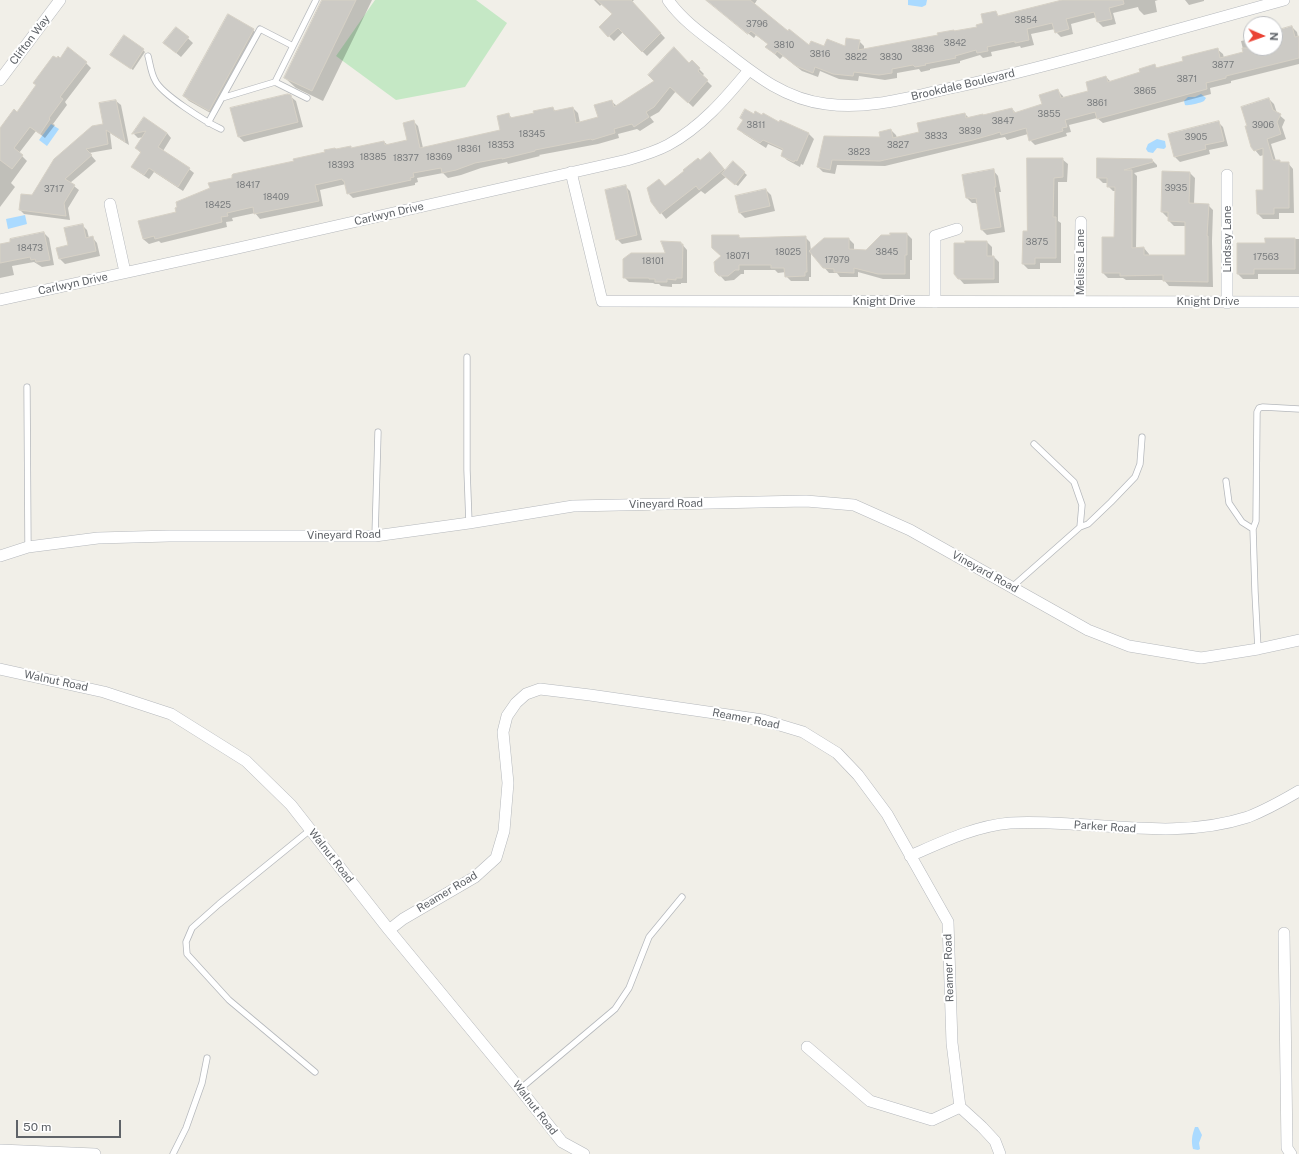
<!DOCTYPE html>
<html>
<head>
<meta charset="utf-8">
<style>
  body { margin:0 }
  #map { position:relative; width:1299px; height:1154px; overflow:hidden; background:#f1efe8; font-family:"Public Sans",sans-serif }
  canvas { display:block }
  .north { position:absolute; left:1243px; top:16px; width:40px; height:40px; box-sizing:border-box; background:#fff; border:1px solid #bfc1c3; border-radius:50%; rotate:92deg; font-size:11px; font-weight:700; line-height:16px; text-align:center; color:#5f6368 }
  .north::after { content:''; display:block; margin:auto; width:14px; height:18px; background:#ea4335; clip-path:polygon(50% 0,100% 100%,50% 72%,0 100%) }
  .scale { position:absolute; left:16px; top:1120px; width:105px; height:18px; box-sizing:border-box; border:2px solid #5f6368; border-top:0; padding-left:5px; font-size:12px; line-height:14px; white-space:nowrap; color:#5f6368; -webkit-text-stroke:3px #fff; paint-order:stroke }
</style>
</head>
<body>
<div id="map">
<canvas width="1299" height="1154"></canvas>
<div class="north">N</div>
<div class="scale">50 m</div>
</div>
<script>
const ctx = document.querySelector('canvas').getContext('2d');
ctx.lineJoin = 'round';
function paint(path, color) {
  ctx.fillStyle = color;
  ctx.fill(path, 'evenodd');
}
function strokePath(path, color, width, dash) {
  ctx.strokeStyle = color;
  ctx.lineWidth = width;
  ctx.lineCap = dash ? 'butt' : 'round';
  ctx.setLineDash(dash || []);
  ctx.stroke(path);
}
function write(font, color, halo, rows, align = 'center') {
  ctx.font = font + ' "Public Sans",sans-serif';
  ctx.lineWidth = 4;
  ctx.setLineDash([]);
  ctx.textBaseline = 'middle';
  ctx.strokeStyle = halo;
  ctx.fillStyle = color;
  for (const [text, x, y, turn = 0] of rows) {
    ctx.save();
    ctx.translate(x, y);
    ctx.rotate((+turn || 0) * Math.PI / 180);
    ctx.textAlign = isNaN(turn) ? turn : align;
    if (halo) ctx.strokeText(text, 0, 0);
    ctx.fillText(text, 0, 0);
    ctx.restore();
  }
}
paint(new Path2D(`
  M375,0h101l31,23 -42,64 -69,13 -60,-44z`), '#c5e8c5');
paint(new Path2D(`
  M908,0h19l-1,5 -4,2 -14,-2z
  M1201,94l5,4 -2,3c-4,2 -15,5 -19,4l-1,-4 4,-4h7z
  M51,124l8,5 -12,17 -8,-6z
  M1157,139l8,2 1,6 -2,2 -7,-1 -4,5 -5,-1 -2,-3 2,-5z
  M25,215l2,9 -19,5 -2,-10z
  M1195,1127h3l4,8 -3,8 1,6 -2,1 -5,-1c-2,-8 -1,-14 2,-22z`), '#aadaff');
paint(new Path2D(`
  M323,0h49l-49,101 -27,-13 -11,-10z
  M594,0h40l-2,2 33,36 -18,18 -24,-24 -9,9 -14,-14 13,-13 -11,-11 -2,3z
  M719,0h38l-3,5 34,27 21,15h36l14,-6 5,5v4l114,-22 21,-11 67,-17h92l-3,1 2,11 -13,3 -5,-5 -1,-3 -25,6 3,11 -13,3 -5,-5 -1,-5 -26,7 2,10 -12,3 -5,-5 -1,-3 -24,5 3,11 -13,3 -1,-2 -29,6 1,4 -9,2 -3,-3 -20,6v2l-30,6v1l-9,2 -2,-3 -22,4v5l-12,2 -26,-4 -1,5 -19,-2 -19,-8 -2,6 -16,-6 -19,-15 -3,3 -13,-12 2,-2 -13,-10 -2,3 -34,-27z
  M1185,0h19v1l-15,4z
  M1292,27l5,5 1,5h1v27l-68,17v2l-21,5 1,6 -108,29 -6,-5 -28,7 2,7 -5,1 1,3 -32,9 -5,-5 -2,-6 -21,6 -2,-3 -5,1 -115,28 -48,-1 -2,9 -12,-2 -5,-5 7,-30 56,1 10,-8 5,5 1,3 23,-5 45,-19 4,4 15,-2 28,-7 4,4 27,-8 15,-14 5,5 1,3 26,-7 16,-15 5,5 30,-9 13,-8 4,4 26,-7 33,-13 6,5 1,4 20,-5 -3,-12 10,-2v9h24v-4z
  M177,28l16,15 -12,14 -11,-9z
  M253,30l5,5 -44,80 -25,-14 -5,-5z
  M143,50l2,2 -12,18 -19,-13z
  M57,60l29,3 5,5 -26,34 2,3 -14,19 2,1 -10,13 -9,-7 -17,22 8,8 -16,22 4,4 -15,20v-77l17,-17z
  M689,65l10,4 5,5 -2,2 10,10 -19,21 -17,-16 -17,21 -9,5 4,5 -14,9 -3,-2 -19,5 1,4 -21,6 -59,11 1,1 -32,8 -1,-2 -26,6 -20,7 -13,3 -5,-5 -26,5 1,4 -3,1v2l-62,13 -5,-5 -2,-9 -26,6 3,16 -63,13 -5,-6 -23,5 1,3 -7,1 1,5 -66,16 -2,-2 -10,3 -6,-5 34,-26 118,-51 55,-15 2,2 32,-7 4,3 20,-4 5,-20 5,5 5,22 78,-18 7,-16 5,5 40,-11 3,4 17,-4 5,5 2,10 19,-5 12,-17 6,5z
  M290,96l6,5 7,26 -59,15 -5,-5 -7,-28z
  M1269,99l5,5 3,9 8,7 -3,7 4,12 -15,5 5,17h3l3,2h6l5,6 1,44h-15v6h-16l-5,-5 6,-23v-36l-4,1 -5,-6 -7,-24z
  M116,101l5,4 8,40 -19,-12 2,16 -23,4 7,8 -26,22 9,7 -11,18 2,12 -46,-6 -4,-4 84,-85z
  M754,115l8,1 17,8 1,-3 29,13 5,5 -11,26 -2,-1 -1,3 -13,-7 -5,-5 2,-4 -16,-7 -2,4 -22,-14 -5,-5z
  M144,118l23,15 4,5 -8,13 26,18 5,4 -11,18 -29,-19 -5,7 -12,-8 -4,-4 8,-14 -5,-5 8,-11 -6,1 -4,-4z
  M1218,122l5,5 5,19 -19,4 1,4 -30,8 -5,-5z
  M710,153l16,18 7,-8 14,12 -9,11 -12,-9 -21,17 -4,-3 -35,28 -14,-18 14,-14z
  M1062,159l6,5 -1,18h-9v39l3,2v40h-21v6h-12l-5,-5 5,-32z
  M1152,160l5,5v2l-23,6 3,3 -1,72h8l5,6v2h37v-30h-12l-5,-5v-4h-2l-5,-5 28,-39 5,5 -1,26 14,1 5,5 -1,31 1,46 -44,-1 -5,-6h-38l-3,-2h-15l-5,-5 12,-35 1,-47h-3l-5,-5v-3h-5l-5,-5z
  M993,170l5,6 3,16h-2l6,40 -18,3 -5,-5 -5,-26 -2,-1h-3l-5,-5z
  M625,186l5,5 12,49 -20,4 -5,-5z
  M766,190l5,5 4,16 -30,7 -5,-5 -4,-16z
  M82,225l5,5 2,8 3,-1 5,6 3,13 -35,8 -5,-5 -3,-10 13,-3z
  M44,233l5,5 5,27 -12,2 -8,-5 -22,4 2,9 -14,3v-33z
  M907,234l5,5v21h-2v19h-27l-25,-7v5h-18l-3,-4h-8l-18,-21v25h-2v4h-18l-5,-5v-4l-8,1 -3,-3h-31v4h-3l-7,6 -9,1 -9,-10 6,-14 -9,-9 25,-12 4,3 63,-2 5,5 1,9 13,-12h25l5,5v6l13,1z
  M1266,239h33v35h-41v5h-15l-5,-5v-30h28z
  M987,242l5,5v10h2l5,5v21l-35,1 -9,-10z
  M681,243l6,7v33h-6v1h-9v3l-11,-1 -2,-2h-4l-2,-1 -24,-1 -5,-5 42,-23z`), '#0003');
const building = new Path2D(`
  M322,0h34l-44,91 -28,-13z
  M597,0h34l30,33 -19,19 -24,-24 -10,9 -9,-10 13,-13z
  M706,0h44l38,31 1,-2 20,16 2,-4 13,5 3,-7 18,7 1,-8 14,2 -2,10 80,-15 -1,-2 17,-3v1l23,-4 -1,-2 7,-2 -2,-9 15,-3 2,5 64,-16h61l1,4 -15,4 3,11 -15,3 -3,-10 -28,7 3,10 -14,4 -3,-10 -25,6 2,11 -14,3v-2l-28,6 1,4 -11,2 -1,-3 -21,6 1,2 -31,6 1,1 -11,2 -2,-2 -21,4v4l-13,2 -25,-3 -1,4 -20,-2 -18,-7 -2,6 -17,-7 -19,-15 -2,3 -10,-7 3,-3 -17,-13 -3,3z
  M228,14l26,15 -45,82 -26,-15z
  M1292,26l3,11 4,-1v22l-73,18v2l-20,5 1,6 -110,30 -2,-7 -30,8 2,7 -5,1 1,3 -34,10 -3,-13 -25,7 -1,-3 -6,2 -21,6 -93,21 -48,-1 -2,10 -13,-3 7,-31 56,1 -1,-5 12,-3 2,9 26,-6 -2,-9 48,-10 1,5 17,-4v1l29,-7 2,5 28,-9 -3,-9 19,-6 3,9 27,-7 -2,-9 20,-6 2,6 32,-10 -1,-3 16,-5 1,4 27,-7 -1,-4 36,-9 2,10 23,-6 -1,-4h33v-17z
  M176,27l13,10 -13,16 -13,-10z
  M124,35l20,14 -13,20 -21,-14z
  M68,47l19,15 -27,35 3,2 -14,19 1,1 -10,15 -10,-7 -16,21 9,7 -11,14 -12,-9v-32l14,-19 3,3 19,-27 -3,-2 20,-27 4,2 1,-2 2,2z
  M674,47l15,16 3,-3 8,8 -2,3 10,9 -20,23 -18,-16 -16,20 -8,5 3,5 -15,10 -2,-3 -18,5 1,4 -23,7 -1,-1 -56,11v1l-33,8v-1l-27,5 -19,7 -14,3 -1,-5 -28,5 1,4 -4,1 1,2 -64,14 -3,-13h-1l-1,-2 -27,6 4,16 -65,13 -1,-7 -26,6 1,3 -7,1 1,5 -67,17 -1,-3 -11,3 -5,-18 38,-9 -1,-4 2,-1 -1,-5 34,-14 -2,-5 24,-5v-3l1,-1 61,-13 -1,-2 32,-7 -1,-2 11,-2 1,1 15,-3v2l33,-7 1,4 22,-5 -4,-17 11,-3 6,28 80,-18 -3,-14 12,-3 1,5 24,-5 -1,-2 20,-4 1,4 19,-4 3,16 22,-6 -4,-12 18,-5 2,7 40,-26 -6,-6z
  M288,94l3,1 7,27 -60,15 -8,-29z
  M1269,98l4,12 8,4 -4,8 4,12 -14,5 6,21h7v2h9v46h-15v6h-17l-1,-24h7v-42l-9,3 -3,-4 -6,-21h2l-6,-19z
  M116,100l9,42 -19,-12 2,14 -22,5 6,6 -27,24 10,6 -11,18 2,13 -47,-6 2,-16 11,1 22,-36 38,-33 11,-2 -4,-21z
  M745,109l9,5 1,-3 7,4 1,-2 16,9 1,-2 29,13 -12,28 -2,-1 -1,2 -13,-6 2,-7 -20,-9 -3,3 -23,-14 6,-9 -3,-2z
  M144,117l23,16 -9,14 32,21 -12,19 -29,-19 -5,7 -13,-8 10,-15 -6,-4 11,-17 -14,3z
  M1219,121l5,20 -19,4 1,4 -32,8 -6,-23z
  M710,152l14,17 -25,21 -3,-4 -36,28 -9,-12 -4,-14 12,-9 6,7 19,-15 -1,-1 15,-12 2,2z
  M1027,158h36v19l-9,1 -1,39h3v41h-21v6h-13l1,-33h4z
  M1097,158l55,1 1,3 -29,8h8v78l12,-1v8h41v-33l-17,-1v-9h-7l1,-41 28,1 -1,31 20,1 -2,32h1v46l-45,-1v-6l-43,1v-3h-18v-36h12l1,-50h-8v-9h-10z
  M733,161l12,11 -10,13 -13,-11z
  M994,169l2,18h-2l7,40 -20,3 -5,-32 -5,1 -1,-1h-4l-4,-23z
  M626,185l11,50 -21,5 -11,-50z
  M766,189l4,17 -31,7 -4,-17z
  M83,224l3,14 7,-2 3,15 -37,8 -3,-11 12,-3 -4,-17z
  M44,232l6,28 -14,2 -1,-3 -4,1 -1,-3 -30,6v-19l10,-2v-3z
  M890,233h17v22h-2v19h-27l-24,-6v5l-20,-1v-3l-11,-1 -14,-17 15,-13h25v11l17,1 15,-15h9z
  M712,235h27v3l67,-2 1,36h-2v4l-20,1 -1,-9h-13v-3h-32v5h-4l-7,6h-9l-4,-4 -1,-10 7,-6 -9,-8z
  M1265,238h30v31h-41v5h-17v-31h28z
  M661,241l20,1v2h2l-1,34h-6v2l-9,-1v3h-12v-3h-6v-1h-26v-19l8,-6h34z
  M965,241h22v15h7v23h-36l-4,-5v-31h11z`);
paint(building, '#cccac5');
strokePath(building, '#d6d1c6', 1);
const lane = new Path2D(`
  M148,56c2,7 3,17 7,24 6,14 51,42 66,49
  M275,82l41,-82
  M222,98l53,-16 32,16
  M208,123l52,-94 33,17
  M467,357v113l2,53
  M27,387l1,160
  M1226,481l3,22 13,19 11,7
  M1080,527l8,-3 23,-22 24,-25 5,-13 2,-27
  M375,536l3,-104
  M1012,587l68,-60 2,-22 -8,-23 -40,-38
  M1258,649l-3,-57 -2,-63 3,-8 1,-109 2,-4 4,-1 36,2
  M310,830l-91,74 -27,24 -6,14 1,12 42,46 86,72
  M520,1089l95,-80 14,-21 20,-51 33,-40
  M173,1154l13,-26 16,-45 5,-25`);
const street = new Path2D(`
  M668,0c14,20 34,34 54,49 32,25 62,50 104,55 43,6 84,-7 125,-16 53,-11 104,-25 156,-39 59,-16 118,-33 177,-49
  M0,80l60,-80
  M571,172l31,129 697,1
  M110,204l15,68
  M0,300l234,-51 393,-89c14,-4 28,-8 41,-15 33,-18 57,-46 81,-75
  M1080,301l1,-79
  M935,302v-66l22,-7
  M1227,303v-128
  M0,556l28,-9 70,-9 71,-2h206l94,-13 104,-17 233,-5 48,4 56,25 178,100 41,16 72,12 57,-9 41,-9
  M0,669l104,23 67,22 75,47 45,44 98,125 131,159 42,53 22,12
  M910,856c32,-14 65,-30 100,-33 26,-2 53,1 79,2 54,4 106,9 159,-8 18,-7 34,-16 51,-26
  M389,930l14,-11 72,-42 21,-19 8,-27 4,-48 -5,-51 4,-16 9,-13 10,-9 14,-5 50,6 173,25 40,12 34,21 21,22 29,39 61,108 4,121 8,64 22,20 13,14 5,13
  M1284,933l3,215 4,6
  M807,1047l63,54 62,19 28,-13
  M0,1150l95,4`);
strokePath(lane, '#b5b8bc', 7);
strokePath(street, '#b5b8bc', 12);
strokePath(lane, '#fff', 5.5);
strokePath(street, '#fff', 11);
write('9px', '#7a7d7f', null, [
  ["3854",1026,20],
  ["3796",757,24],
  ["3842",955,43],
  ["3810",784,45],
  ["3836",923,49],
  ["3816",820,54],
  ["3822",856,57],
  ["3830",891,57],
  ["3877",1223,65],
  ["3871",1187,79],
  ["3865",1145,91],
  ["3861",1097,103],
  ["3855",1049,114],
  ["3847",1003,121],
  ["3811",756,125],
  ["3906",1263,125],
  ["3839",970,131],
  ["18345",532,134],
  ["3833",936,136],
  ["3905",1196,137],
  ["18353",501,145],
  ["3827",898,145],
  ["18361",469,149],
  ["3823",859,152],
  ["18385",373,157],
  ["18369",439,157],
  ["18377",406,158],
  ["18393",341,165],
  ["18417",248,185],
  ["3935",1176,188],
  ["3717",54,189],
  ["18409",276,197],
  ["18425",218,205],
  ["3875",1037,242],
  ["18473",30,248],
  ["18025",788,252],
  ["3845",887,252],
  ["18071",738,256],
  ["17563",1266,257],
  ["17979",837,260],
  ["18101",653,261]
]);
write('11px', '#5f6368', '#fff', [
  ["Clifton Way",30,40,-53],
  ["Brookdale Boulevard",963,85,-13],
  ["Carlwyn Drive",389,214,-13],
  ["Lindsay Lane",1228,239,-90],
  ["Melissa Lane",1081,262,-90],
  ["Carlwyn Drive",73,284,-12],
  ["Knight Drive",884,302],
  ["Knight Drive",1208,302],
  ["Vineyard Road",666,504,-1],
  ["Vineyard Road",344,535,-1],
  ["Vineyard Road",985,572,29],
  ["Walnut Road",56,681,12],
  ["Reamer Road",746,719,11],
  ["Parker Road",1105,827,4],
  ["Walnut Road",331,856,52],
  ["Reamer Road",447,892,-31],
  ["Reamer Road",949,968,-92],
  ["Walnut Road",535,1108,52]
]);
</script>
</body>
</html>
